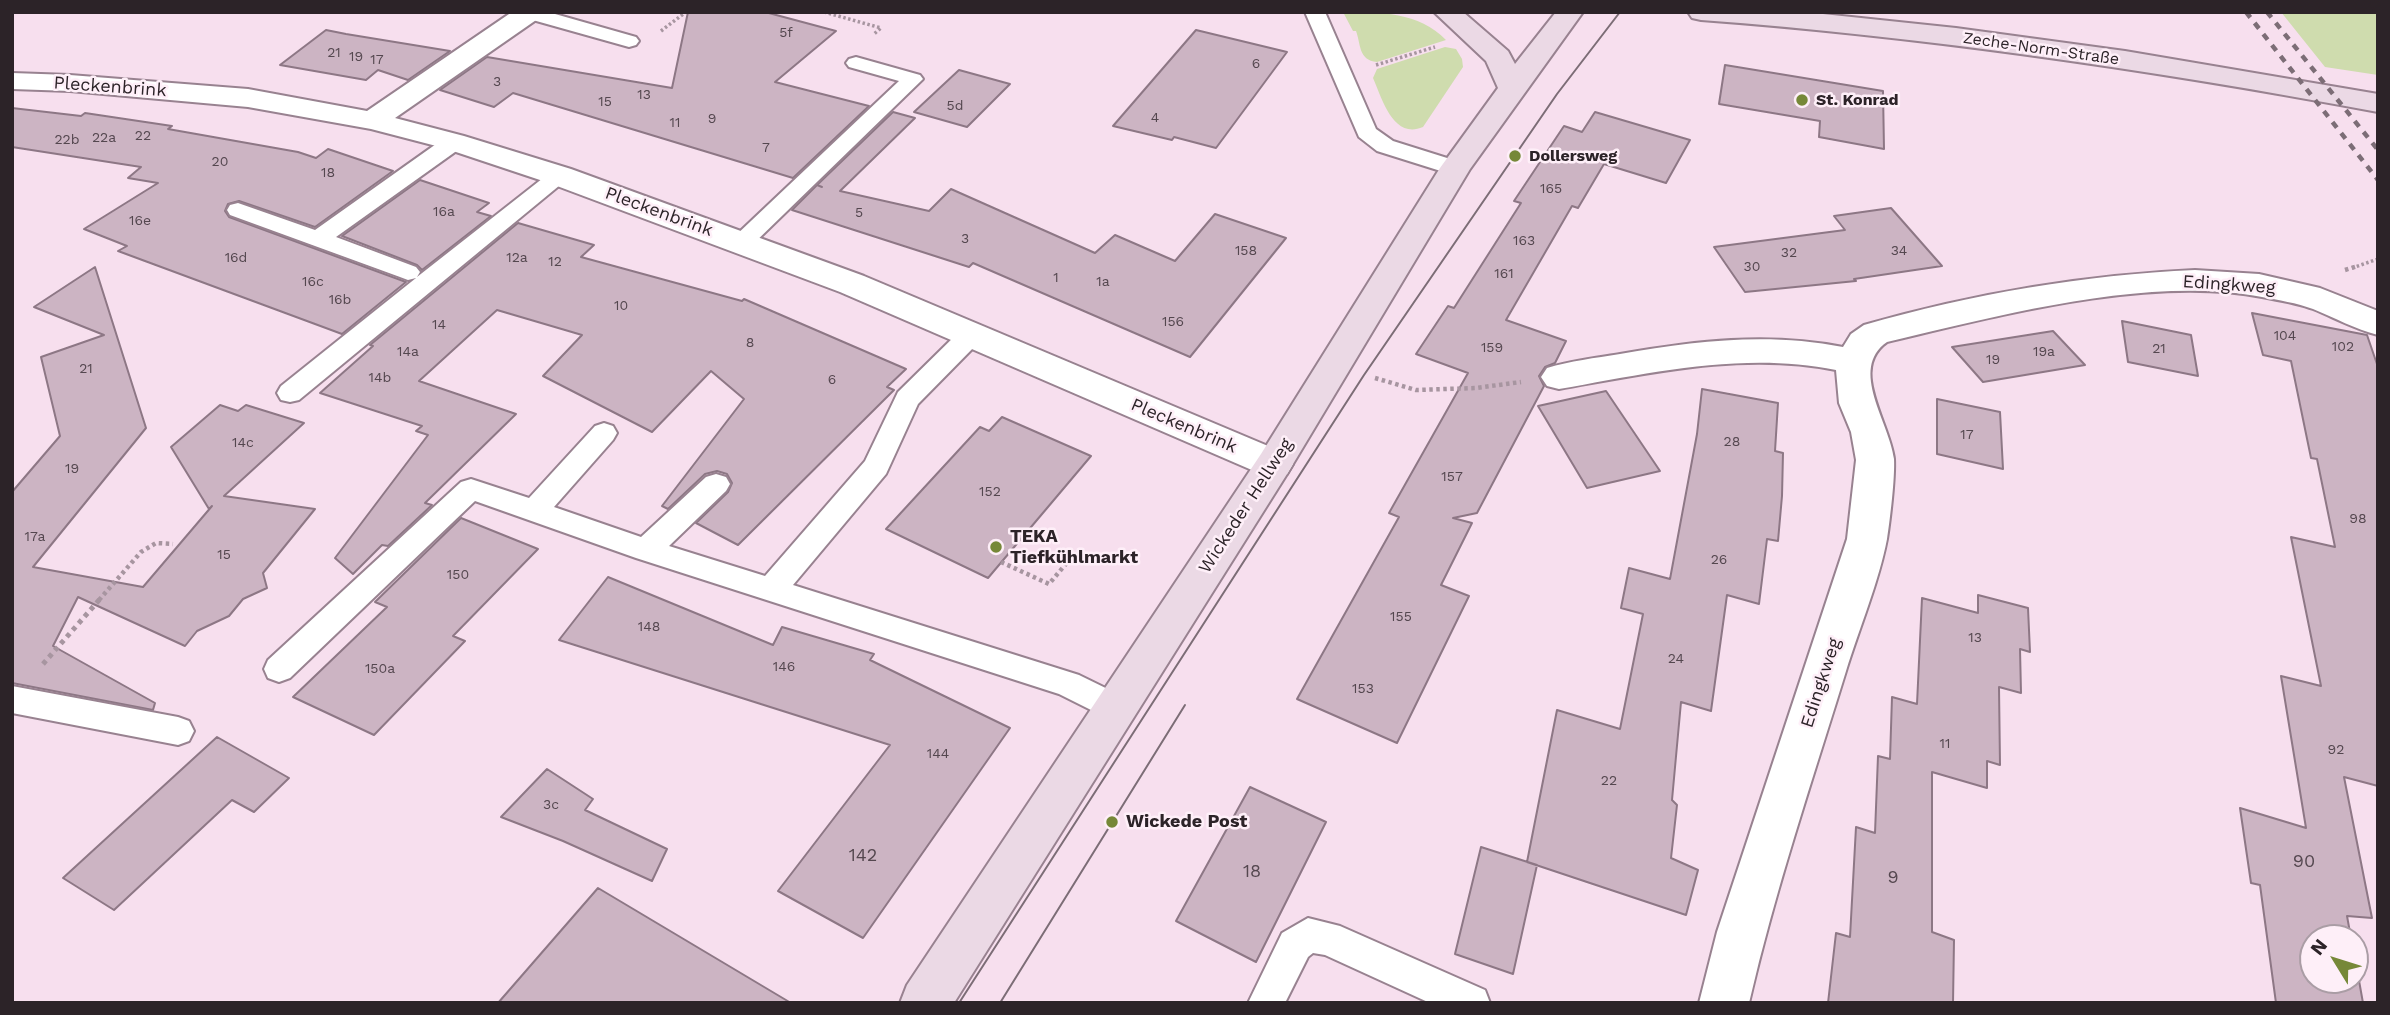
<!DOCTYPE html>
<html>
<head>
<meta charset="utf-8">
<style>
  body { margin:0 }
  #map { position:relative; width:2390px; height:1015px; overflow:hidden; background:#f7dfee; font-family:"Work Sans",sans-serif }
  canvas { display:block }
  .frame { position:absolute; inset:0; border:14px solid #2c2328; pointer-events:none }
  .north { position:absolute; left:2299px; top:924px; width:70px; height:70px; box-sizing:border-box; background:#feeff8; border:2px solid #aa9da5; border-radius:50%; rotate:308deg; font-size:19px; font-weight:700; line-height:28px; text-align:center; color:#2c2328 }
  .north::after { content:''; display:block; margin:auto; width:24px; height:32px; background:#768838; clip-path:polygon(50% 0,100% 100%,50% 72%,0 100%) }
</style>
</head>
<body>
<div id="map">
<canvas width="2390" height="1015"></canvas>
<div class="frame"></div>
<div class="north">N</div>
</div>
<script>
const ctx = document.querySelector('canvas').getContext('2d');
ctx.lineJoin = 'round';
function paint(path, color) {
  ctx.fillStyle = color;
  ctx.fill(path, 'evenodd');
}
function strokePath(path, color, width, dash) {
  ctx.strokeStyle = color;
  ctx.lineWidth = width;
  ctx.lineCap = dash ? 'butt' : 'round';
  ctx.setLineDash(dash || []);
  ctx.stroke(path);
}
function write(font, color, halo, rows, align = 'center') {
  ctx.font = font + ' "Work Sans",sans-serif';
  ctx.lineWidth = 5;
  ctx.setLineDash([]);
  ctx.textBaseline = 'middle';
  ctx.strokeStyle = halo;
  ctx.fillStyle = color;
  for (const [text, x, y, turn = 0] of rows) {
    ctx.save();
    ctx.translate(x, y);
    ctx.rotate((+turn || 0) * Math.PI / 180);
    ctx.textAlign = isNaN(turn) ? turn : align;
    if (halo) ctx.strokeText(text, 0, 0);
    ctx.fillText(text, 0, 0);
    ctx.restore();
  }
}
paint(new Path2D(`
  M1343,12c37,0 76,0 103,28l-69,22c-19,-2 -16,-18 -21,-31h-3z
  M2281,12h97v63l-53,-8z
  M1445,47l11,2 6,10 1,8 -40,60c-30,13 -41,-29 -50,-49l4,-9z`), '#cfdcae');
const building = new Path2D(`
  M688,12h77l71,19 -61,51 94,24 -76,72 -280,-85 -19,14 -54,-17 47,-33 185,31z
  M326,30l20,4 104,17 -42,29 -30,-10 -12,10 -86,-15z
  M1196,30l91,22 -71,96 -42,-11 -2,3 -59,-14z
  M1725,65l158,26 1,58 -65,-12 1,-16 -101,-17z
  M959,70l51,14 -43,43 -53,-15z
  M12,108l69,8 4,-3 87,13 -4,3 130,23 18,6 12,-9 65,22 -78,56 -76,-26 -11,3 -3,7 4,6 177,65 -64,52 -224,-83 9,-5 -43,-17 74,-46 -30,-5 13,-11 -129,-20z
  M893,112l22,6 -75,73 89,20 22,-22 144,64 20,-18 60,26 40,-47 71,24 -96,119 -217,-94 -4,4 -177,-57 25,-25 5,2 -5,-2z
  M1595,112l95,28 -24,43 -62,-19 -26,44 -6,-2 -66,114 60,21 -11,22 -10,4 -6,9 5,10 -67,127 -24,5 19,5 -31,62 28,11 -72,147 -100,-44 102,-182 -10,-4 79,-140 -52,-19 32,-48 6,2 67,-105 -7,-2 50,-75 18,6z
  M420,180l69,23 -12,9 14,4 -69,54 -5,-5 -75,-29z
  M1891,208l51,58 -88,13 2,2 -111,11 -31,-45 131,-17 -11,-14z
  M518,223l76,22 -13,12 161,44 2,-2 162,70 -19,18 7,3 -156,155 -42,-22 32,-31 4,-9 -5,-9 -10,-3 -12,3 -37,35 -6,-3 82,-107 -33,-28 -59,61 -109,-56 39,-41 -85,-25 -78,71 97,33 -91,89 7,2 -44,41 -6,-1 -29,29 -18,-16 93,-123 -12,-4 6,-5 -102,-33 53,-47 -3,-1z
  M95,267l51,161 -113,139 110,20 69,-81 -3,3 -38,-62 49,-42 18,6 8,-6 58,18 -80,73 91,13 -52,64 4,15 -24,11 -14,17 -32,15 -12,15 -107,-49 -25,49 102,57 -2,7 -141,-27v-191l48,-56 -19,-79 63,-22 -70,-28z
  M2252,313l115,22 11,32v419l-34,-9 28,141 -25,-2 4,22h-38v42h42v-22l8,45h-87l-16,-118 -9,-2 -11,-75 66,20 -25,-152 40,10 -30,-149 44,10 -18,-88 -6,-1 -20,-97 -28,-6z
  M2122,321l69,14 7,41 -70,-14z
  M2053,331l32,34 -102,17 -31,-35z
  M1702,389l76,14 -3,48 8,2 -1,43 -4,45 -11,-2 -8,65 -32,-9 -16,116 -30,-9 -9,98 5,5 -6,53 27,12 -12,45 -159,-53 30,-152 63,19 23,-115 -22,-6 8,-40 41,11 27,-145z
  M1606,391l54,80 -73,17 -49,-82z
  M1937,399l63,13 3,57 -66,-15z
  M1002,417l89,39 -103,122 -102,-49 94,-102 9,4z
  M461,518l77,31 -85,87 12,5 -91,94 -81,-38 94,-90 -12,-5z
  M608,577l165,68 9,-18 92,27 -4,6 140,68 -147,210 -85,-47 112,-146 -331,-105z
  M1978,595l50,13 2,44 -10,-3 1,44 -22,-6 1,78 -13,-4v27l-55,-16v160l22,8 -1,63h-125l8,-70 14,4 6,-110 19,6 3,-77 12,3 2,-62 25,7 5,-106 56,15z
  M217,737l72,41 -35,34 -22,-12 -118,110 -51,-32z
  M547,769l46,30 -8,11 82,39 -15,32 -89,-40 -62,-24z
  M1250,787l76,35 -70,140 -80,-41z
  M1481,847l56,18 -24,109 -58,-20z
  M598,888l193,115h-293z`);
paint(building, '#ccb4c3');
strokePath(building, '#8d7785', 2);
const lane = new Path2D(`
  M548,12l88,25 3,4 -3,4 -7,2 -107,-30 -3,-4z
  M1305,12h20l51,117 17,12 70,22 3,5 -3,5h-16l-70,-22 -18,-14z
  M856,57l64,18 3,4 -174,169 -8,2 -8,-2 -4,-5 4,-5 166,-157 -50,-14 -3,-4 3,-4z
  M454,136l8,1 3,5 -3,5 -126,90 80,30 4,5 -3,5 135,-106h16l3,5 -272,224 -9,2 -9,-2 -4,-7 4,-7 135,-108 -8,2 -8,-3 -170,-62 -3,-5 3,-5 8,-2 77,27 131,-93z
  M971,326l9,3 3,6 -3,6 -62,63 -32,70 -93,111 286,90 47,23 5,10 -5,10 -11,4 -56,-28 -423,-136 -161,-57 -185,177 -11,4 -11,-4 -4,-9 4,-9 193,-178 10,-3 58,19 66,-72 9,-3 9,3 4,7 -4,7 -59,67 87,30 65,-60 10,-3 10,3 4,7 -4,7 -57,55 96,30 100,-115 33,-69 64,-63z
  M12,686l166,31 11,4 5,10 -5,10 -11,4 -166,-32z
  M1308,918l32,8 145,64 5,13h-60l-105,-48 -12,-2 -5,4 -23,46h-37l34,-70z`);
const street = new Path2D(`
  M512,12h31l-4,6 -144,100 69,18 107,33 293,107 423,178 6,10 -6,10 -13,4 -13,-4 -421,-182 -291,-109 -105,-35 -73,-19 -123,-22 -178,-16 -58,-2v-16l58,2 178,14 119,22z
  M2195,270l64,4 61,14 58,23v24c-23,-6 -43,-17 -65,-26 -16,-6 -35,-9 -51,-12 -114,-22 -264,19 -375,45 -39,27 3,81 7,117 1,19 -4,61 -7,80 -8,42 -28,90 -41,132 -34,110 -71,219 -97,332h-50l18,-71 130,-393 9,-79 -5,-28 -12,-29 -3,-33c-92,-19 -186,3 -277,19l-12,-3 -6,-9 6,-9c23,-7 48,-10 73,-14 74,-13 148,-22 223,-7l8,-13 13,-9c108,-31 219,-50 331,-55z`);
const secondary = new Path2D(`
  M1434,12h29l45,39 7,13 41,-52h27l-113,157 -183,305 -333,529h-54l7,-18 354,-531 179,-286 58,-80 -12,-27z
  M1688,12h116l152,16 169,23 253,43v18c-225,-42 -449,-75 -677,-92l-9,-2z`);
strokePath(lane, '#988290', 4);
strokePath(street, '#988290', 4);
strokePath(secondary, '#988290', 4);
strokePath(new Path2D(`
  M824,12l57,16 -7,6
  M661,31l25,-19
  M1376,65l59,-18
  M2352,268l26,-9`), '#a795a0', 3.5, [2.5, 2.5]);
strokePath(new Path2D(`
  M2345,270l13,-4
  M1375,378l41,12 60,-2 45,-6
  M1001,562l48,22 21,-25
  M99,600l42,-48 15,-9 17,1`), '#a795a0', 4.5, [3.5, 3.5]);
strokePath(new Path2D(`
  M43,664l57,-65`), '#a795a0', 5, [4.5, 4.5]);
paint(lane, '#fff');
paint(street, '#fff');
paint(secondary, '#ebd9e5');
strokePath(new Path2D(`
  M959,1003l405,-628 193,-281 63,-82
  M1000,1003l185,-298`), '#7c6d76', 2);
strokePath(new Path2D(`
  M2246,12l132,168
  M2267,12l111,138`), '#7c6d76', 4.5, [7, 7]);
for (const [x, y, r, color] of [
  [1802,100,7,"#768838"],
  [1515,156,7,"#768838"],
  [996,547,7,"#768838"],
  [1112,822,7,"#768838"]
]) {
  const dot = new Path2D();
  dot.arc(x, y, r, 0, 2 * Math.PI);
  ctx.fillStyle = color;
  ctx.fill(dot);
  strokePath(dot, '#feeff8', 2.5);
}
write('14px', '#54474f', null, [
  ["5f",786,33],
  ["21",334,53],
  ["19",356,57],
  ["17",377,60],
  ["6",1256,64],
  ["3",497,82],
  ["13",644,95],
  ["15",605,102],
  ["5d",955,106],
  ["4",1155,118],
  ["9",712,119],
  ["11",675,123],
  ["22",143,136],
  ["22a",104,138],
  ["22b",67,140],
  ["7",766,148],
  ["20",220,162],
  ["18",328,173],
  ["165",1551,189],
  ["16a",444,212],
  ["5",859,213],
  ["16e",140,221],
  ["3",965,239],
  ["163",1524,241],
  ["158",1246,251],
  ["34",1899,251],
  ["32",1789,253],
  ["16d",236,258],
  ["12a",517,258],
  ["12",555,262],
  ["30",1752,267],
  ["161",1504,274],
  ["1",1056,278],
  ["16c",313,282],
  ["1a",1103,282],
  ["16b",340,300],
  ["10",621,306],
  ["156",1173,322],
  ["14",439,325],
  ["104",2285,336],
  ["8",750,343],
  ["102",2343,347],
  ["159",1492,348],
  ["21",2159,349],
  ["14a",408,352],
  ["19a",2044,352],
  ["19",1993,360],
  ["21",86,369],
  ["14b",380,378],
  ["6",832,380],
  ["17",1967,435],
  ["28",1732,442],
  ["14c",243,443],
  ["19",72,469],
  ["157",1452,477],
  ["152",990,492],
  ["98",2358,519],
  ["17a",35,537],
  ["15",224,555],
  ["26",1719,560],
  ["150",458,575],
  ["155",1401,617],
  ["148",649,627],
  ["13",1975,638],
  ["24",1676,659],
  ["146",784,667],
  ["150a",380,669],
  ["153",1363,689],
  ["11",1945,744],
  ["92",2336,750],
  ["144",938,754],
  ["22",1609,781],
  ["3c",551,805]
]);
write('16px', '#2c2328', '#feeff8', [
  ["Zeche-Norm-Straße",2041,49,8]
]);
write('bold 16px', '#2c2328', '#feeff8', [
  ["St. Konrad",1816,100],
  ["Dollersweg",1529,156]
], 'left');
write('18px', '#2c2328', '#feeff8', [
  ["Pleckenbrink",110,87,4],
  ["Pleckenbrink",659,212,20],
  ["Edingkweg",2229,285,4],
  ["Pleckenbrink",1184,426,23],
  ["Wickeder Hellweg",1246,506,-57],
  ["Edingkweg",1821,683,-72]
]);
write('bold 18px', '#2c2328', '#feeff8', [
  ["TEKA",1010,537],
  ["Tiefkühlmarkt",1010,558],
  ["Wickede Post",1126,822]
], 'left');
write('18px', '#54474f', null, [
  ["142",863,856],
  ["90",2304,862],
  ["18",1252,872],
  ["9",1893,878]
]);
</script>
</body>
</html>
